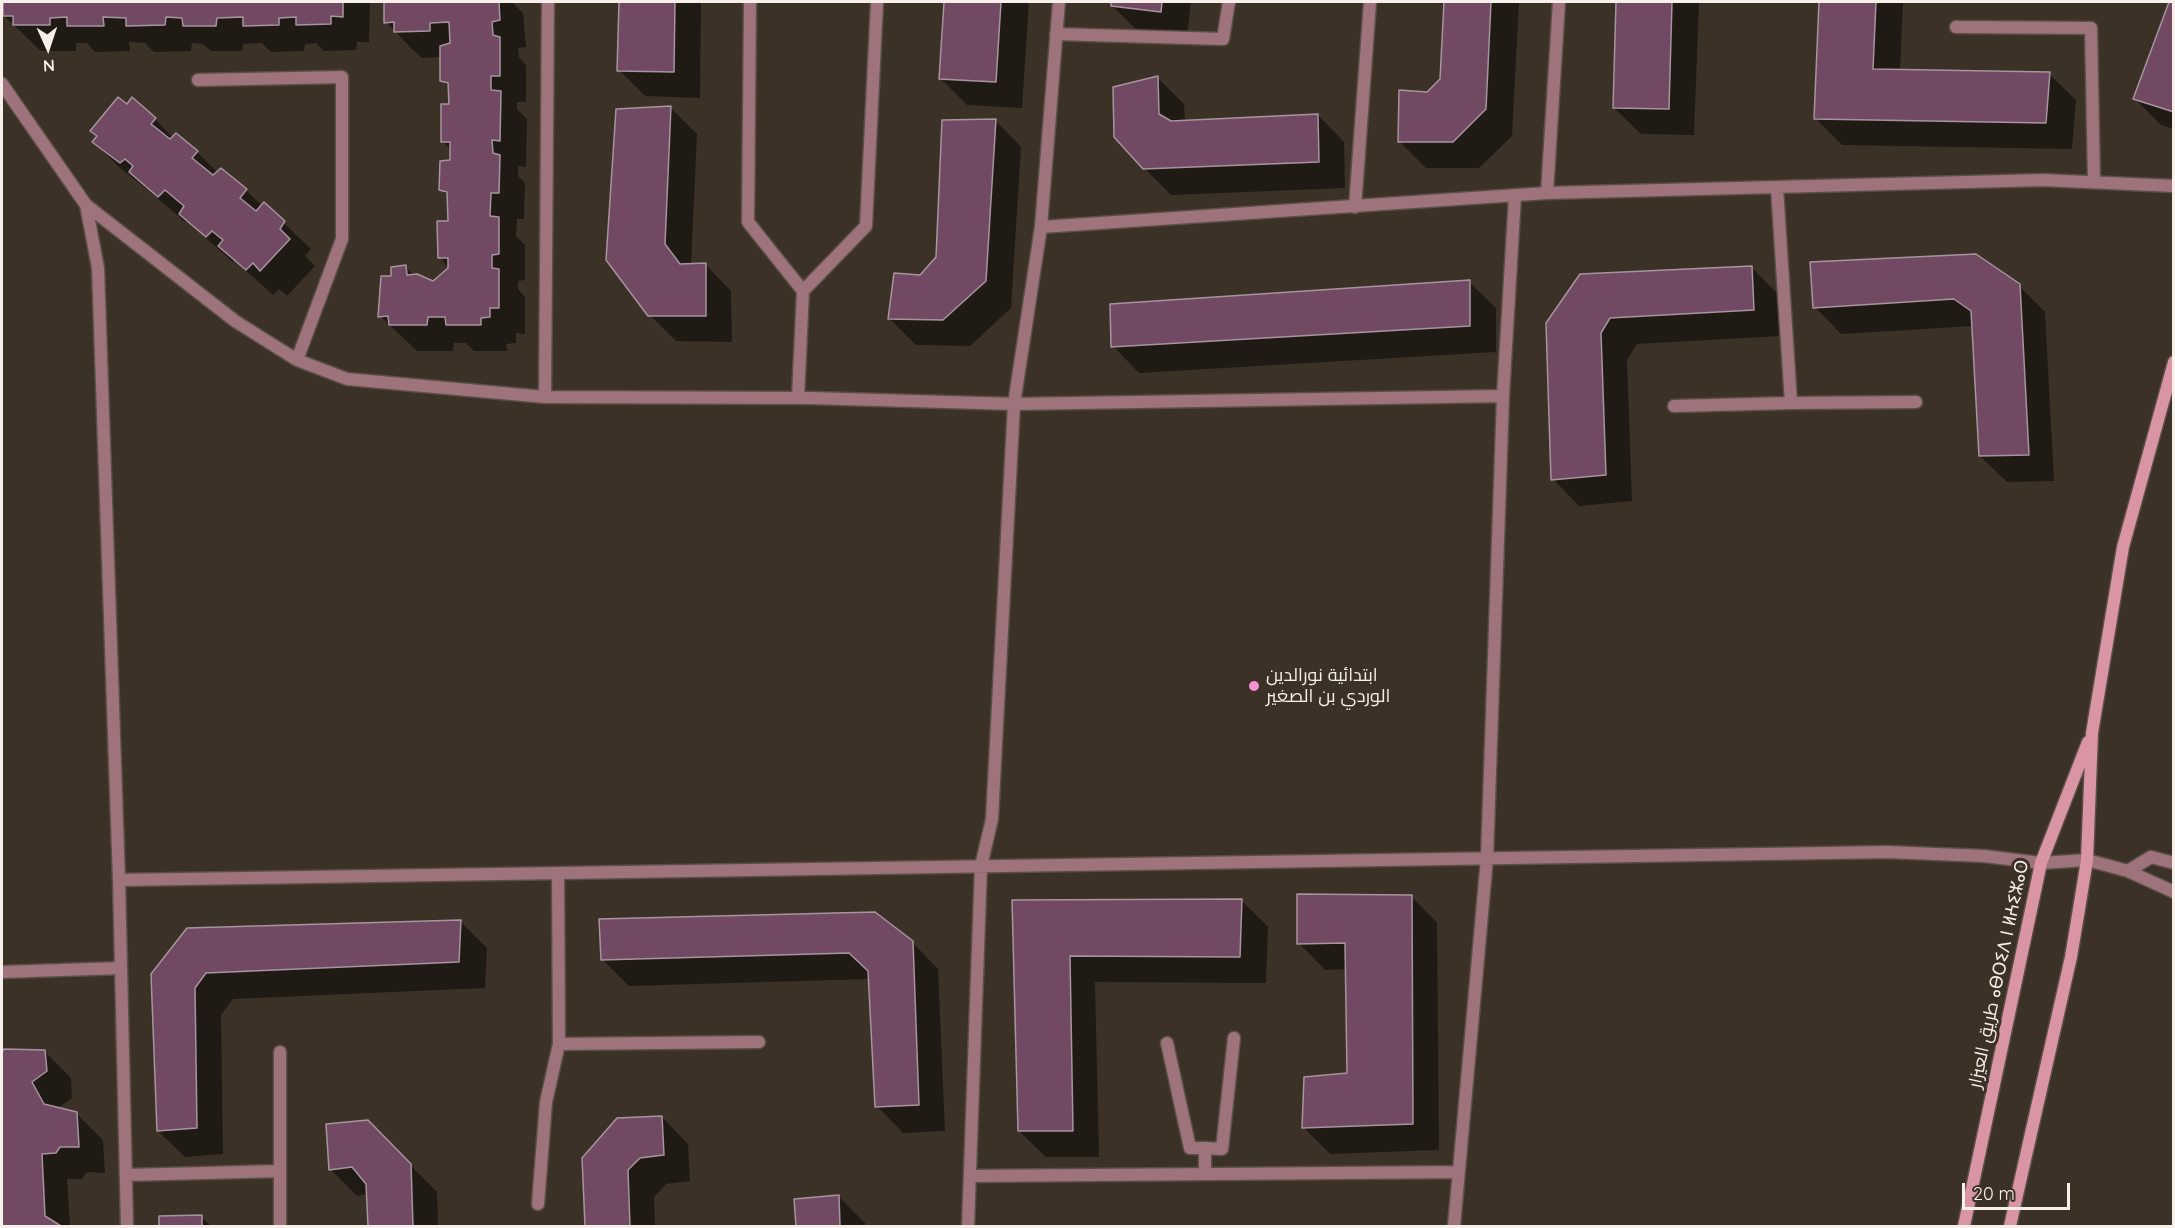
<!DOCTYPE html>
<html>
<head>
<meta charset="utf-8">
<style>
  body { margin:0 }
  #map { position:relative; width:2175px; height:1228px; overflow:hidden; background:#3c3127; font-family:Quicksand,sans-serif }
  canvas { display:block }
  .frame { position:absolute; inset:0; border:3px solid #f7efe9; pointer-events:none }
  .north { position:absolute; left:18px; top:18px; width:60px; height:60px; -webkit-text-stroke:4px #3c3127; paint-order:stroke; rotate:177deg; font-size:16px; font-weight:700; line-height:24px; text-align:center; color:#f7efe9 }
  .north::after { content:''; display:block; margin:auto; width:21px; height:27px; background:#f7efe9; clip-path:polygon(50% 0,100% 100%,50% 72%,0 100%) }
  .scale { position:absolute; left:1962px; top:1183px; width:108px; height:27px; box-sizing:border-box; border:3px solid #f7efe9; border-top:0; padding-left:8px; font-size:18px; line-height:21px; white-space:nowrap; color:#f7efe9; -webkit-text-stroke:4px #3c3127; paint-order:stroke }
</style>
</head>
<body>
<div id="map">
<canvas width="2175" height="1228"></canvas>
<div class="frame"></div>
<div class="north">N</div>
<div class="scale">20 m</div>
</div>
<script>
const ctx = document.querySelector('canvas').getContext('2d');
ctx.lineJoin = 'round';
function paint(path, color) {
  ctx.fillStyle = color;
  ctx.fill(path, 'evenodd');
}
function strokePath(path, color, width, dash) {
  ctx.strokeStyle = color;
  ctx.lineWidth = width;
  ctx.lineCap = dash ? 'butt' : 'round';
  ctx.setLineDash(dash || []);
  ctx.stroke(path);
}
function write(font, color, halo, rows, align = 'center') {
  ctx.font = font + ' Quicksand,Cairo,"Noto Sans Tifinagh",sans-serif';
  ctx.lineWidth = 6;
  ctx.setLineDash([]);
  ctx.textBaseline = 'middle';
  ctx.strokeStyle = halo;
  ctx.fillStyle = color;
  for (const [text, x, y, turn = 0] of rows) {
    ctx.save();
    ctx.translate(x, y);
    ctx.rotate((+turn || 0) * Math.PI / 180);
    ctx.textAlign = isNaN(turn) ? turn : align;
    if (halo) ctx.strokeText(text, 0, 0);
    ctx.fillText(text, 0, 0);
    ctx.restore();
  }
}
paint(new Path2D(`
  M4,2h366l-1,40h-12l-1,8 -32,1 -8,-8 -11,1 -1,7 -33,1 -9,-9 -19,1 -1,7h-31l-8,-7 -11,-1 -1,8 -37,1 -9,-9 -16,-1 1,9 -35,1 -8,-9h-11v8h-35l-37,-35z
  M385,2h127l11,11 3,34 -8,1 1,9 7,8v37h-9v7l10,10 -1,48 -8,-1v10l7,7 -1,36h-7l-1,17 9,9v35l-7,1v8l7,8v37l-9,-1v10l-10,1 1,7h-33l-8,-8h-12l-1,8h-36l-37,-35 13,-39 13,-10 8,9 20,6 15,-13 -9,-12 10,-34 -1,-26 -8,-8 10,-28v-11l-9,-9 8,-35v-17l-8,-9 -1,-23 -19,1 -10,-9 -26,-27z
  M621,2h80l-1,96 -55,-2 -26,-26z
  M945,2h84l-7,106 -55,-3 -27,-27z
  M1113,2h78l-4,35 -48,-5 -27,-26z
  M1445,2h74l-7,134 -33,32h-53l-26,-26 28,-48 13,-14z
  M1618,2h81l-5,133 -53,-1 -27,-26z
  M1821,2h82l-3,69 149,3 27,26 -4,49 -230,-4 -26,-26z
  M2170,2h4v127l-13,-4 -26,-26z
  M1158,78l26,26 1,18 133,-7 26,27 1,46 -174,7 -27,-27z
  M127,106l28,13 18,19 24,14 21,21 28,17 16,16 2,-2 47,45 -6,7 10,10 -28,30 -8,-7 -6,6 -38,-34 -2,1 -25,-22 -20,-20 -3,2 -38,-33 -27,-21 -26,-26 4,-4 -6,-7z
  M671,108l26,26 -6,131 14,-1 26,27 1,51 -56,-1 -26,-26z
  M995,120l26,27 -10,161 -41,38 -54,-1 -26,-26 31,-43 16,-18z
  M1751,267l27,27 2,42 -143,8 -10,16 5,141 -53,5 -26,-27 -5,-155z
  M1469,282l27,26v44l-357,21 -26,-27z
  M2019,286l26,26 9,169 -47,1 -27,-26 -7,-130 -132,8 -26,-27z
  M1411,896l26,27 2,227 -109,4 -26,-26 44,-54 -1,-105 -22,1 -26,-27z
  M1241,900l27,27 -2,56 -171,-1 4,175h-53l-27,-26 -5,-229z
  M460,921l27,27 -2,40 -252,11 -12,16 2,139 -38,3 -27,-26 -5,-157z
  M912,942l26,27 7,162 -42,2 -26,-27 -7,-127 -241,7 -27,-27z
  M5,1051l40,1 26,26 1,20 -14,10 18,5 27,27 2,33 -18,-1 -5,7h-15l3,47h-68v-173z
  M662,1117l26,27 2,37 -24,3 -12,13 1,29h-69l-2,-67z
  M367,1122l70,70 1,34h-69l-1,-32 -11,2 -27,-27z
  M838,1196l27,27v3h-68l-1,-26z
  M201,1217l10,9h-50v-8z`), '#0007');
const building = new Path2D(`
  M3,2h340v15l-12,-1v8l-35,1v-8l-17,1v7l-36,1v-9l-26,1 -1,8h-33l-1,-8 -16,-1 -1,8 -39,1v-8l-23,-1 1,9h-37v-9l-17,1v7h-37v-9h-10z
  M384,2h115l1,18 -8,2 1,13 7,2v39h-9v14l10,1 -1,50 -8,-1 1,13 7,2 -1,38h-8l-1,23 9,1v37l-7,1v13l7,1v39h-9v9l-9,1v7h-35l-1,-8h-17l-1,8h-38l-1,-9 -10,1 3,-41h10v-9l15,-2 1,10 10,-1 16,7 15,-13v-10h-10l-1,-37h11l-1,-29 -8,-2 1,-29 10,-1v-18h-9v-38h8l-1,-21 -8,-2v-35l10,-3 -1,-21 -19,1v8l-36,1v-10l-10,1z
  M619,2h56l-1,70 -57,-1z
  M944,2h57l-5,80 -57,-3z
  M1111,2h51l-1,10 -50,-6z
  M1444,2h47l-5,107 -33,33h-55l1,-52 28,2 13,-13z
  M1616,2h56l-3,107 -56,-1z
  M1819,2h57l-3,67 177,3 -4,51 -232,-4z
  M2169,2h5v110l-41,-13z
  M1158,76l1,38 12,7 147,-7 1,48 -176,7 -29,-32 -1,-50z
  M118,97l9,7 5,-7 24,21 -5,6 19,15 6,-6 22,18 -6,7 21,17 8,-7 26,21 -7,9 16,13 8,-9 21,19 -5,8 10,10 -30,32 -7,-8 -7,7 -28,-24 5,-6 -11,-9 -6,6 -27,-23 5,-8 -19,-16 -7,7 -29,-25 4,-6 -8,-7 -5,4 -28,-21 5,-6 -7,-5z
  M671,106l-6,138 15,20 26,-1v53h-58l-42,-56 10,-151z
  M996,119l-10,162 -43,39 -55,-1 6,-46 26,2 16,-18 6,-137z
  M1976,254l44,30 9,171 -50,1 -8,-145 -17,-12 -141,9 -3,-46z
  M1752,266l2,44 -144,8 -9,15 5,142 -55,5 -5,-157 34,-49z
  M1470,280v46l-359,21 -1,-43z
  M1297,894l115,1 1,229 -111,4 2,-51 43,-4 -2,-130 -48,1z
  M1242,899l-2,58 -170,-1 3,175h-55l-6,-231z
  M875,912l38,29 6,164 -44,2 -7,-136 -19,-18 -248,7 -2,-41z
  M461,920l-2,42 -253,11 -11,15 2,140 -40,3 -6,-157 36,-46z
  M4,1049l41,1 2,21 -15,11 12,22 33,8 2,35h-19l-4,6 -14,1 3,62 16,10h-59v-174z
  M662,1116l2,39 -24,3 -12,12 2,56h-45l-3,-68 35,-40z
  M368,1120l43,44 2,62h-45l-2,-42 -14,-17 -23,3 -3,-46z
  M839,1195l1,31h-44l-2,-27z
  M202,1215v11h-43v-10z`);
paint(building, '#724962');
strokePath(building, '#a6959e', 1.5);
const minor = new Path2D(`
  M750,2l-2,220 55,69
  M1956,27l135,1 3,154
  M1056,34l167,5 6,-37
  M198,80l144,-3v162l-45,121
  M2,84l84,121 149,116 62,39 50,19 198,18 265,1 204,6 489,-8
  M1777,188l14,215
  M1547,193l12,-191
  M86,205l12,63 21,612 8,346
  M1355,207l15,-205
  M1041,227l506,-34 496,-13 131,6
  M545,397l3,-395
  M798,398l5,-107 63,-65 11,-224
  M1674,406l117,-3 125,-1
  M2128,871l23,-14 23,6
  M119,880l1769,-28 96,4 57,7 46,-3 41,11 46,21
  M2,972l119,-4
  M1167,1043l23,105h15
  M559,1044l200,-2
  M1205,1174v-26l17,1 12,-111
  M126,1175l154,-4
  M971,1176l487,-4
  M538,1204l8,-102 13,-58 -1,-171
  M280,1226v-174
  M968,1226l13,-360 11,-47 22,-415 27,-177 18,-225
  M1454,1226l33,-368 16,-462 12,-200`);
const secondary = new Path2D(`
  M1964,1226l77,-363 47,-121
  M2010,1226l61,-269 8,-48 8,-49 5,-127 31,-186 51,-185`);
strokePath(minor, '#5a4f46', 15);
strokePath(secondary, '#5a4f46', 15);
strokePath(minor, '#9e737c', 12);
strokePath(secondary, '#da95a5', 12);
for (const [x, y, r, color] of [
  [1254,686,6,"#f591d2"]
]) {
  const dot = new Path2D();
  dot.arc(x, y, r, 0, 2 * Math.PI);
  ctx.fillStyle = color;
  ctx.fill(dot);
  strokePath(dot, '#3c3127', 2);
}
write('18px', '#f7efe9', '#3c3127', [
  ["ابتدائية نورالدين",1266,676],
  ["الوردي بن الصغير",1266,697]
], 'left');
write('18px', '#f7efe9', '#3c3127', [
  ["طريق العيزار ⴰⴱⵔⵉⴷ ⵏ ⵍⵄⵉⵣⴰⵔ",1999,974,-78]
]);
</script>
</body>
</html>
